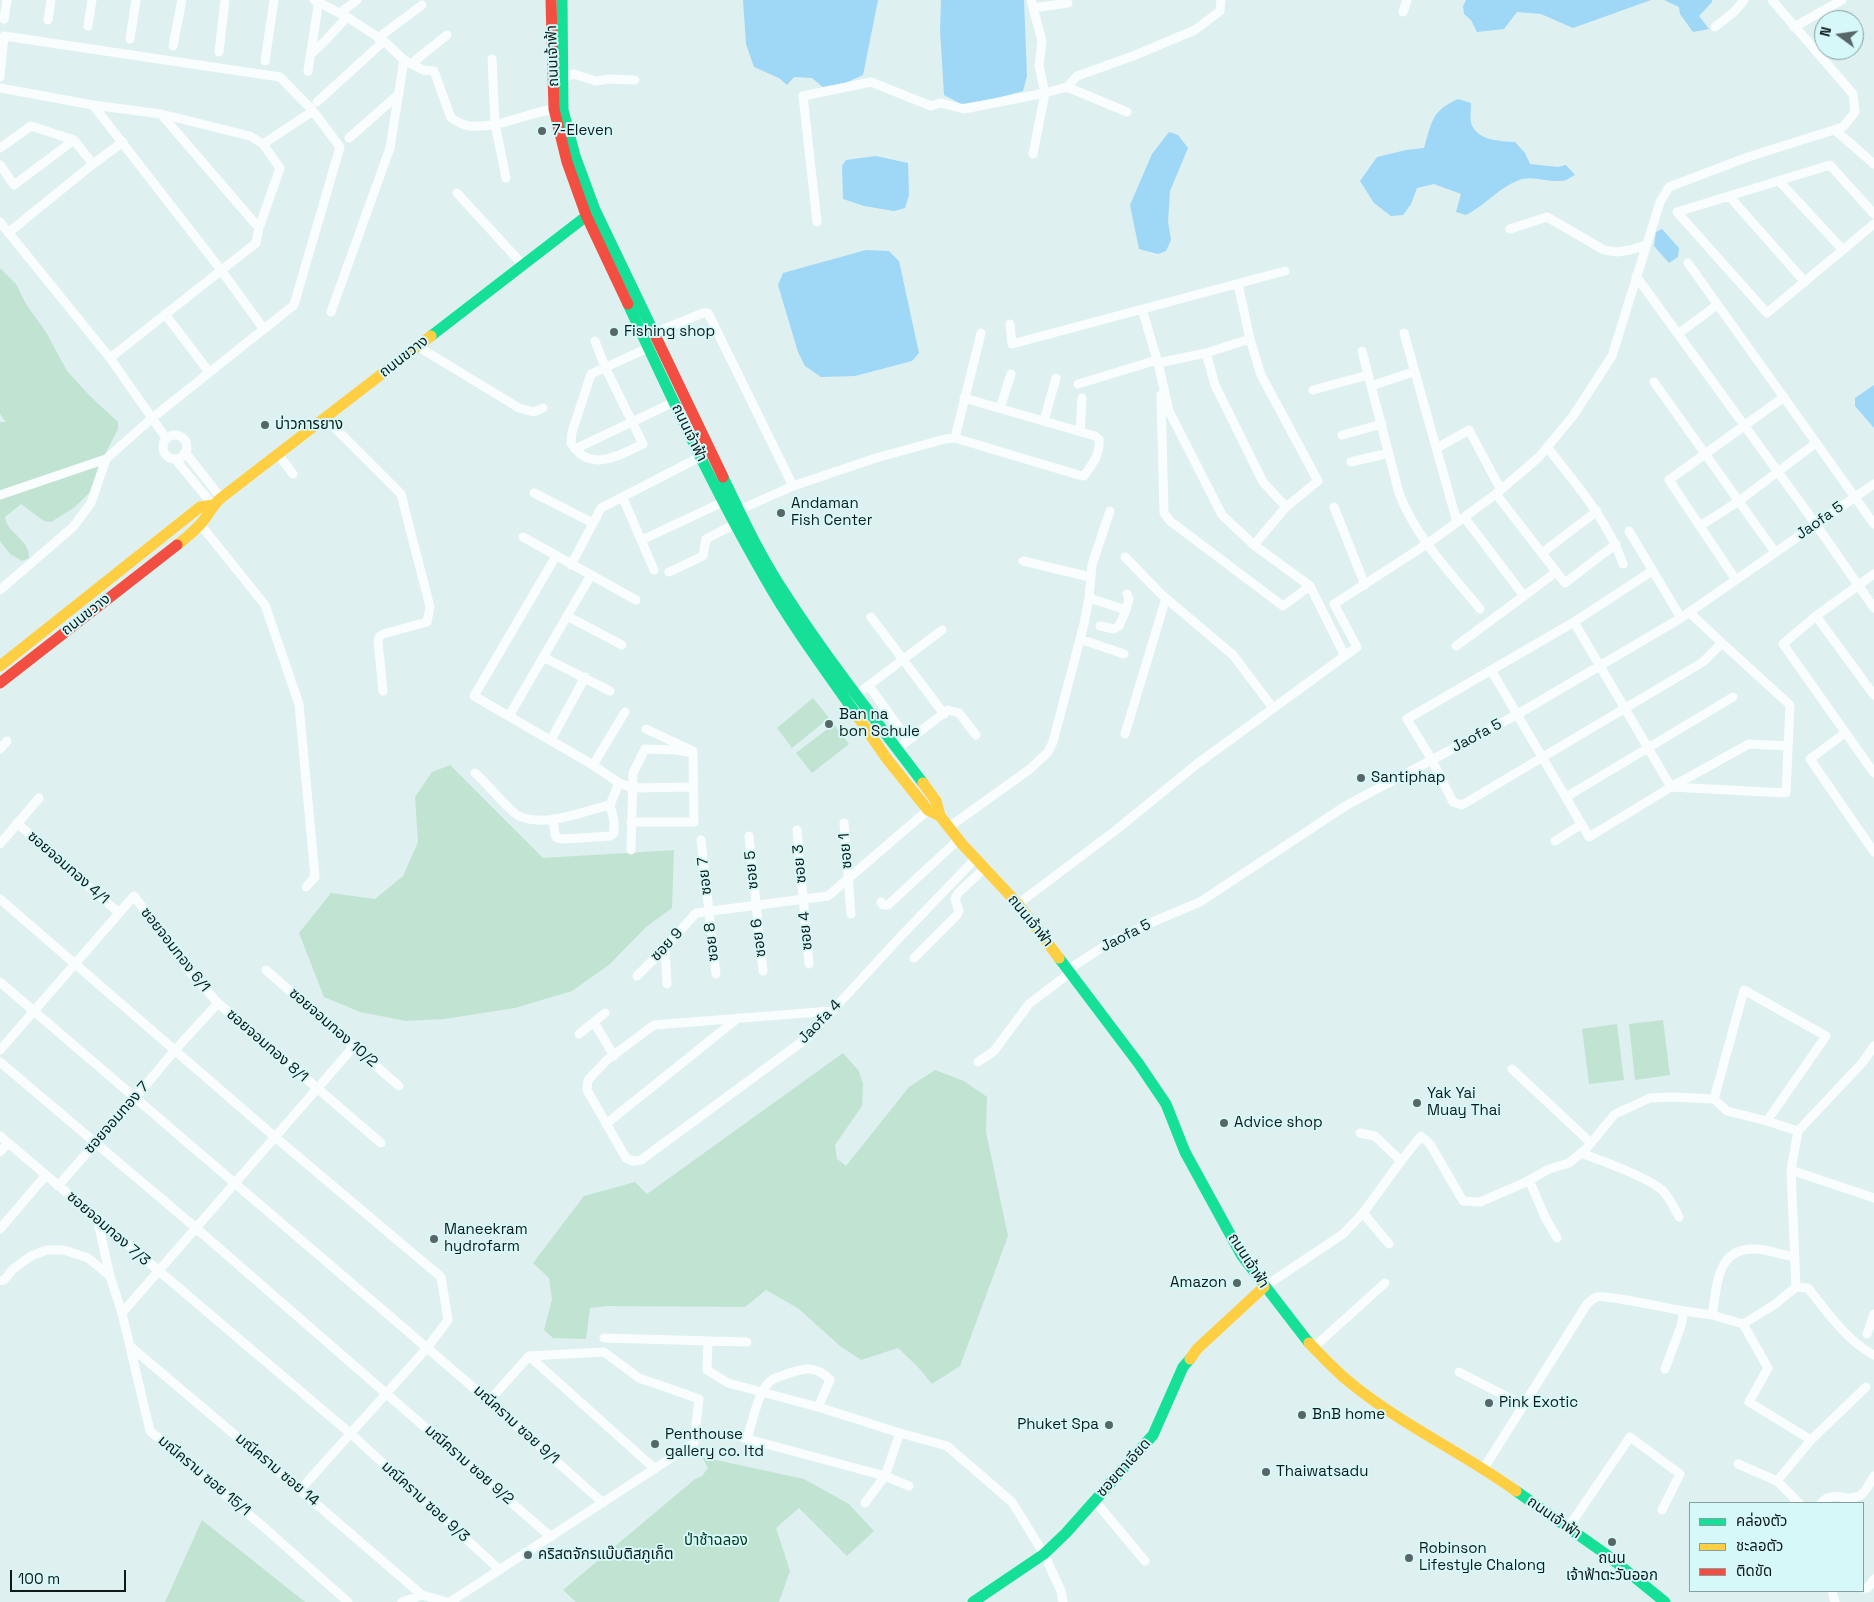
<!DOCTYPE html>
<html>
<head>
<meta charset="utf-8">
<style>
  body { margin:0 }
  #map { position:relative; width:1874px; height:1602px; overflow:hidden; background:#def0f0; font-family:"Space Grotesk","Noto Sans Thai",sans-serif }
  canvas { display:block }
  .legend { position:absolute; left:1689px; top:1502px; width:175px; height:90px; box-sizing:border-box; background:#d6f8f8; border:1px solid #86a0a0; margin:0; padding:6px 9px; list-style:none; font-size:15px; color:#0f1b1b }
  .legend li { display:flex; align-items:center; gap:10px; height:25px }
  .legend b { width:25px; border:1px solid #86a0a0 }
  .north { position:absolute; left:1814px; top:10px; width:50px; height:50px; box-sizing:border-box; background:#d6f8f8; border:1px solid #86a0a0; border-radius:50%; rotate:284deg; font-size:14px; font-weight:700; line-height:20px; text-align:center; color:#0f1b1b }
  .north::after { content:''; display:block; margin:auto; width:18px; height:22px; background:#576666; clip-path:polygon(50% 0,100% 100%,50% 72%,0 100%) }
  .scale { position:absolute; left:10px; top:1570px; width:116px; height:22px; box-sizing:border-box; border:2px solid #0f1b1b; border-top:0; padding-left:6px; font-size:15px; line-height:18px; white-space:nowrap; color:#0f1b1b; -webkit-text-stroke:4px #d6f8f8; paint-order:stroke }
</style>
</head>
<body>
<div id="map">
<canvas width="1874" height="1602"></canvas>
<ul class="legend">
<li><b style="height:6px;background:#16e098"></b>คล่องตัว</li>
<li><b style="height:6px;background:#ffcf43"></b>ชะลอตัว</li>
<li><b style="height:6px;background:#f24e42"></b>ติดขัด</li>
</ul>
<div class="north">N</div>
<div class="scale">100 m</div>
</div>
<script>
const ctx = document.querySelector('canvas').getContext('2d');
ctx.lineJoin = 'round';
function paint(path, color) {
  ctx.fillStyle = color;
  ctx.fill(path, 'evenodd');
}
function strokePath(path, color, width, dash) {
  ctx.strokeStyle = color;
  ctx.lineWidth = width;
  ctx.lineCap = dash ? 'butt' : 'round';
  ctx.setLineDash(dash || []);
  ctx.stroke(path);
}
function write(font, color, halo, rows, align = 'center') {
  ctx.font = font + ' "Space Grotesk","Noto Sans Thai",sans-serif';
  ctx.lineWidth = 4;
  ctx.setLineDash([]);
  ctx.textBaseline = 'middle';
  ctx.strokeStyle = halo;
  ctx.fillStyle = color;
  for (const [text, x, y, turn = 0] of rows) {
    ctx.save();
    ctx.translate(x, y);
    ctx.rotate((+turn || 0) * Math.PI / 180);
    ctx.textAlign = isNaN(turn) ? turn : align;
    if (halo) ctx.strokeText(text, 0, 0);
    ctx.fillText(text, 0, 0);
    ctx.restore();
  }
}
paint(new Path2D(`
  M0,268l16,16 10,20 20,28 21,39 24,26 27,25v7l-19,37 -9,26 -15,15 -24,15 -7,-1 -23,-17 -16,13c2,17 25,22 24,41l-7,3 -12,-7 -10,-13v-119h6l-6,-8z
  M813,698l16,20 -37,30 -15,-20z
  M834,724l15,20 -37,29 -16,-20z
  M450,765l93,93 131,-8 -2,58 -26,19 -36,37 -38,27 -57,17 -71,11 -38,2 -46,-9 -36,-15 -25,-64 32,-40 44,6 28,-23 15,-34 -3,-45 17,-25z
  M1663,1020l7,55 -35,5 -6,-56z
  M1617,1024l7,56 -35,4 -7,-55z
  M843,1053l16,18 4,13 -1,22 -27,39 2,14 9,7 63,-79 26,-17 29,11 23,16 -1,35 22,104 -48,130 -28,18 -15,-18 -19,-18 -37,12 -21,-14 -41,-37 -33,-19 -21,17 -137,-1 -18,2 -4,31 -33,-1 -9,-8 8,-31 -3,-21 -16,-15 51,-67 51,-14 12,12z
  M702,1457l102,22 45,25 25,27 -27,25 -48,-48 -23,20 14,43 -11,31h-203l-13,-12 132,-111 7,-3 6,-8z
  M202,1520l103,82h-140z`), '#c1e4d2');
paint(new Path2D(`
  M743,0h135l-15,75 -18,8 -22,4 -11,-9 -18,-1 -7,8 -8,-7 -25,-11 -8,-23z
  M941,0h83l3,76 -4,15 -30,8 -32,5 -17,-9 -4,-66z
  M1466,0h185l-78,28 -32,-14 -24,-2 -13,17 -27,3 -6,-12 -7,-6 -1,-8z
  M1664,0h48v2l-13,14 10,13 -16,3 -13,-18 -1,-7z
  M1458,99l13,4c0,6 -1,14 0,20 6,18 29,18 44,19l10,11 5,11 28,3 8,-2 9,10c-4,2 -9,6 -14,6 -13,1 -26,-5 -39,-2 -22,7 -36,26 -56,36l-10,-3 5,-18 -27,-10 -17,4 -6,16 -8,11 -12,1 -17,-13 -14,-22 17,-24 29,-7 18,-2c8,-26 7,-37 34,-49z
  M1169,132l9,3 10,13 -18,43 -2,31 3,18 -5,11 -8,3 -19,-5 -9,-44 22,-51z
  M876,156l32,7 1,32 -4,13 -11,3 -30,-5 -21,-7 -1,-33 4,-6z
  M1662,229l17,19 -1,9 -9,6 -15,-17 2,-14z
  M866,250l23,1 10,10 20,92 -7,8 -57,15 -34,1 -16,-11 -7,-14 -20,-67 5,-12z
  M1874,385v43l-19,-22v-8z`), '#9fd7f6');
strokePath(new Path2D(`
  M314,0l33,17 37,24 20,19 19,10 11,1 17,47c5,3 12,7 18,8 28,3 58,-13 85,-17
  M1031,0l11,41 -3,25 6,27 -12,61
  M1033,8l35,-5
  M1403,12l4,-12
  M340,13l17,-13
  M4,19l3,-19
  M48,20l3,-20
  M88,26l4,-26
  M1715,27l19,-15 10,-12
  M1794,27l48,-27
  M378,38l44,-33
  M130,39l6,-39
  M173,46l9,-46
  M219,52l6,-52
  M311,54l14,-13 22,-24
  M492,59l3,65 11,54
  M265,61l9,-61
  M411,64l36,-29
  M308,71l11,-71
  M0,77l4,-41 276,41 33,34 27,36 -46,158 -143,114 -45,40 -106,36
  M563,78l11,-4 22,7 13,-2 26,1
  M1067,87l60,25
  M0,88l93,17 68,9 89,22 13,8 17,24 -21,60 -3,15 -146,115
  M317,102l67,-61
  M93,105l128,165 42,58
  M161,114l98,114
  M1835,130l39,34
  M349,138l50,-44
  M263,144l50,-33
  M0,148l31,-22 43,14 19,24
  M0,165l14,20 60,-45
  M1779,181l64,69
  M457,193l66,72
  M1729,196l76,86
  M1874,214l-44,-49 -153,47 90,101 107,-89
  M0,222l110,136 56,80
  M817,222l-14,-126 68,-14 60,24 10,-3 23,6 81,-16 22,-6 10,-11 56,-20 62,-26 25,-19 1,-11
  M1510,229l37,-12 57,33 13,2 13,-2 16,-5
  M8,233l85,-69 30,-22
  M1688,263l186,261
  M1636,276l179,247 59,85
  M1238,284l12,55 11,36 57,106 -32,26 -32,38
  M1142,309l16,54 11,48 53,104 32,30 56,41 35,70
  M331,312l59,-164 14,-88
  M165,314l44,58
  M1010,324l2,20 273,-73
  M654,333l49,-20h5l85,173
  M1404,333l53,189
  M1678,334l39,-29
  M595,341l10,26 38,77c-24,11 -53,30 -72,-1l1,-11 19,-58 57,-26
  M417,346l102,62 15,4 9,-4
  M1362,351l37,142c17,45 51,79 81,116
  M1206,353l9,32 48,97 23,25
  M1158,363l48,-10 44,-14
  M1654,382l121,170
  M1078,384l79,-24
  M1371,386l42,-14
  M1313,390l55,-15
  M1161,395l3,118 6,8 113,85 27,-20
  M1000,408l11,-34
  M325,418l76,76 29,113 -3,15 -44,12 -4,3 -1,4 5,50
  M1044,421l12,-43
  M1080,432l2,-34
  M1342,435l40,-11
  M163 447a12 12 0 1 1 24 0a12 12 0 1 1-24 0Z
  M955,438l127,38h2c8,-12 17,-22 15,-37l-4,-3 -131,-38
  M1547,447c29,37 60,72 76,117
  M1437,448l32,-18 32,60
  M575,449l99,-47
  M185,452l36,46
  M278,454l15,20
  M175,459l38,46
  M1351,462l38,-9
  M534,493l59,30
  M1496,494l69,89 51,-39
  M623,498l31,72
  M1334,507l31,78
  M739,510l54,-24 83,-28 69,-19 10,-1 26,-105
  M1464,517l60,79 32,-24
  M200,524l65,81 34,99 16,173 -9,10
  M1700,526l39,-25 77,-58
  M1629,531l52,87
  M523,537l113,63
  M642,540l81,-38
  M1542,553l55,-42
  M556,556l-82,140 119,69 26,18 13,5 61,-1
  M1125,557l37,38 71,60 40,53
  M1023,561l67,16
  M571,565l30,-57 99,-51
  M1652,571l-78,51 -167,97 25,41 21,42 9,3 241,-143 19,-19
  M669,572l34,-16 3,-17 29,-15
  M1874,574l-58,42 -33,28 91,129
  M1736,580l-67,-100 115,-83
  M0,590l73,-63 18,-24 15,-44
  M1089,598l37,12 -7,16 -5,3 -14,-3
  M1126,610l3,-11 -2,-5
  M567,616l55,29
  M1816,616l58,79
  M871,617l73,97
  M1574,622l97,165 78,-43 39,2
  M1080,639l44,15
  M1456,646l68,-50
  M543,657l67,34
  M1491,670l98,167 82,-50 115,6 4,-88 -68,-62 -32,-30
  M869,686l39,54
  M856,695l86,-65
  M509,716l82,-141
  M1845,733l-35,26 64,93
  M1125,734l41,-136
  M551,740l34,-63
  M0,749l7,-8
  M897,749l51,-39 11,3 17,22
  M593,765l32,-53
  M475,773c10,8 36,40 44,43 26,12 65,-5 91,-11l9,-22
  M1566,797l167,-100
  M553,819l2,16 2,3 7,1 46,-3 4,-3v-12l-4,-16
  M631,822h63l-1,-71 -47,-22
  M17,823l102,90
  M844,823l7,91
  M949,827l81,-58 18,-17 5,-10 31,-118 5,-26 3,-33 18,-54
  M797,830l12,134
  M749,836l14,135
  M701,840l15,134
  M1555,841l27,-17
  M0,844l39,-46
  M631,850l2,-77 12,-24 32,1 10,2
  M0,899l275,238 166,140 7,43 -21,28 -127,142
  M881,902l2,3h5l70,-65
  M1018,904l98,-74 81,-66 160,-117 -23,-43 93,-60 69,-50 43,-37 34,-41 39,-60 48,-154 9,-15 79,-30 95,-30 12,-15 -2,-18 -81,-94
  M665,948l2,36
  M914,958l43,-43 2,-4 -4,-12 3,-6 27,-25
  M1069,969l40,-26 41,-20 50,-21 147,-97 171,-91 163,-96 193,-134
  M266,970l133,116
  M637,976l28,-28 31,-35 132,-17 100,-86
  M0,982l489,419 114,102
  M831,1011l-177,14 -47,35 -19,20 -1,10 39,68 7,3 8,-1 166,-122 95,-103 74,-77
  M594,1022l20,34
  M579,1034l26,-21
  M0,1050l134,-154 57,77 27,30 163,140
  M0,1062l196,166 355,309
  M978,1062l16,-11 35,-47 42,-32
  M1512,1069l79,74
  M1714,1099l30,-109 82,46 -59,85
  M606,1124l132,-106
  M1360,1133l15,3 26,25
  M0,1136l351,298 149,136
  M0,1152l8,-9
  M1581,1153c21,8 67,24 82,38 7,7 11,17 16,26
  M1791,1170l83,28
  M1529,1180l16,37 12,21
  M58,1186l77,-88 40,-48 43,-47
  M1363,1213l26,31
  M97,1218l13,58
  M0,1229l46,-54
  M0,1281l4,-1 9,-11 18,-13 16,-6h17l24,8 22,18 12,37 28,118 116,98 82,73
  M1264,1287l79,-53 20,-21 38,-52 20,-25 9,8 33,57 17,1 44,-19 25,-14 20,-6 17,-14 29,-35 35,-16 23,-1 41,2 13,12 40,10 31,10
  M1796,1287l12,1c19,24 39,53 66,67
  M122,1313l233,-268
  M1712,1315c6,-34 5,-73 52,-65 10,2 20,5 31,7
  M1743,1324l31,-19 22,-18 -5,-117 7,-39 65,-69 11,-16
  M1867,1334l7,-20
  M604,1338l143,4
  M708,1341l-1,29 21,13 90,24 82,26 47,13 65,56 32,52 17,37 2,11
  M131,1347l169,143 122,105
  M1313,1348l72,-65
  M529,1356l126,113
  M1665,1369l16,-43 3,-15 28,4 31,9 25,44 -19,34 62,38
  M1459,1372l64,33
  M729,1434l156,42 24,10
  M747,1439c5,-16 12,-52 26,-60 22,-7 39,-19 57,1l-12,27
  M1738,1464l39,17 22,22
  M1484,1468l103,-164c3,-2 6,-6 10,-7 7,-3 74,12 87,14
  M1777,1481l34,-41 55,-53
  M1095,1501l50,60
  M865,1503l20,-27 15,-43
  M1821,1503c13,-14 24,0 38,-7 8,-4 10,-13 15,-20
  M1568,1528l62,-91 50,37 -18,36
  M1863,1588h5l6,-9
  M1832,1591l3,11
  M402,1602l20,-7 25,7
  M450,1602l244,-159 5,-44 -60,-21 -35,-26 -75,4 -40,45`), '#fafdfd', 9);
strokePath(new Path2D(`
  M562,0l1,110 12,46 20,54 59,123
  M628,304c43,93 86,186 137,274 27,48 61,93 93,139
  M431,336l162,-125
  M723,477c19,40 38,81 63,118 42,65 90,126 137,188
  M1059,958l80,106 27,40 19,48 57,104 67,87
  M1516,1491l91,64 58,47
  M973,1602l71,-48 22,-21 87,-98 30,-68 7,-8`), '#16e098', 11);
strokePath(new Path2D(`
  M177,545c10,-8 22,-17 29,-28 5,-7 8,-13 15,-19l210,-162
  M0,666l200,-159 13,-2
  M858,717l29,42 41,51 12,6
  M923,783l13,18 4,15 22,28 56,60 41,54
  M1309,1343c14,14 28,30 44,42 51,41 110,68 163,106
  M1190,1359l7,-10 67,-62`), '#ffcf43', 11);
strokePath(new Path2D(`
  M551,0l3,109 13,53 19,53 42,89
  M654,333l69,144
  M0,683l177,-138`), '#f24e42', 11);
for (const [x, y, r, color] of [
  [542,131,5,"#576666"],
  [614,332,5,"#576666"],
  [265,425,5,"#576666"],
  [781,513,5,"#576666"],
  [829,724,5,"#576666"],
  [1361,778,5,"#576666"],
  [1417,1103,5,"#576666"],
  [1224,1123,5,"#576666"],
  [434,1239,5,"#576666"],
  [1237,1283,5,"#576666"],
  [1489,1403,5,"#576666"],
  [1302,1415,5,"#576666"],
  [1109,1425,5,"#576666"],
  [655,1444,5,"#576666"],
  [1266,1472,5,"#576666"],
  [1612,1542,5,"#576666"],
  [528,1555,5,"#576666"],
  [1409,1558,5,"#576666"]
]) {
  const dot = new Path2D();
  dot.arc(x, y, r, 0, 2 * Math.PI);
  ctx.fillStyle = color;
  ctx.fill(dot);
  strokePath(dot, '#d6f8f8', 2);
}
write('15px', '#0f1b1b', '#d6f8f8', [
  ["ถนนเจ้าฟ้า",553,56,-92],
  ["ถนนขวาง",404,357,-38],
  ["ถนนเจ้าฟ้า",689,433,64],
  ["Jaofa 5",1820,521,-35],
  ["ถนนขวาง",86,615,-38],
  ["Jaofa 5",1477,736,-28],
  ["ซอย 1",846,851,-95],
  ["ซอย 3",800,864,-95],
  ["ซอยจอมทอง 4/1",68,868,41],
  ["ซอย 5",752,870,-95],
  ["ซอย 7",705,876,-96],
  ["ถนนเจ้าฟ้า",1030,921,51],
  ["ซอย 4",806,931,-95],
  ["Jaofa 5",1126,936,-27],
  ["ซอย 6",759,938,-97],
  ["ซอย 8",712,942,-96],
  ["ซอย 9",667,945,-47],
  ["ซอยจอมทอง 6/1",175,950,52],
  ["Jaofa 4",820,1022,-46],
  ["ซอยจอมทอง 10/2",333,1028,41],
  ["ซอยจอมทอง 8/1",267,1046,41],
  ["ซอยจอมทอง 7",117,1118,-49],
  ["ซอยจอมทอง 7/3",108,1229,41],
  ["ถนนเจ้าฟ้า",1248,1261,57],
  ["มณีคราม ซอย 9/1",516,1425,42],
  ["มณีคราม ซอย 9/2",469,1465,41],
  ["ซอยตาเอียด",1124,1468,-48],
  ["มณีคราม ซอย 14",277,1470,40],
  ["มณีคราม ซอย 15/1",204,1476,40],
  ["มณีคราม ซอย 9/3",425,1502,42],
  ["ถนนเจ้าฟ้า",1554,1518,35]
]);
write('15px', '#0f1b1b', '#d6f8f8', [
  ["7-Eleven",552,131],
  ["Fishing shop",624,332],
  ["บ่าวการยาง",275,425],
  ["Andaman",791,504],
  ["Fish Center",791,521],
  ["Ban na",839,715],
  ["bon Schule",839,732],
  ["Santiphap",1371,778],
  ["Yak Yai",1427,1094],
  ["Muay Thai",1427,1111],
  ["Advice shop",1234,1123],
  ["Maneekram",444,1230],
  ["hydrofarm",444,1247],
  ["Amazon",1227,1283,"right"],
  ["Pink Exotic",1499,1403],
  ["BnB home",1312,1415],
  ["Phuket Spa",1099,1425,"right"],
  ["Penthouse",665,1435],
  ["gallery co. ltd",665,1452],
  ["Thaiwatsadu",1276,1472],
  ["Robinson",1419,1549],
  ["Lifestyle Chalong",1419,1566],
  ["คริสตจักรแบ๊บติสภูเก็ต",538,1555],
  ["ถนน",1612,1559,"center"],
  ["เจ้าฟ้าตะวันออก",1612,1576,"center"]
], 'left');
write('15px', '#003b1f', '#d6f8f8', [
  ["ป่าช้าฉลอง",716,1541]
]);
</script>
</body>
</html>
